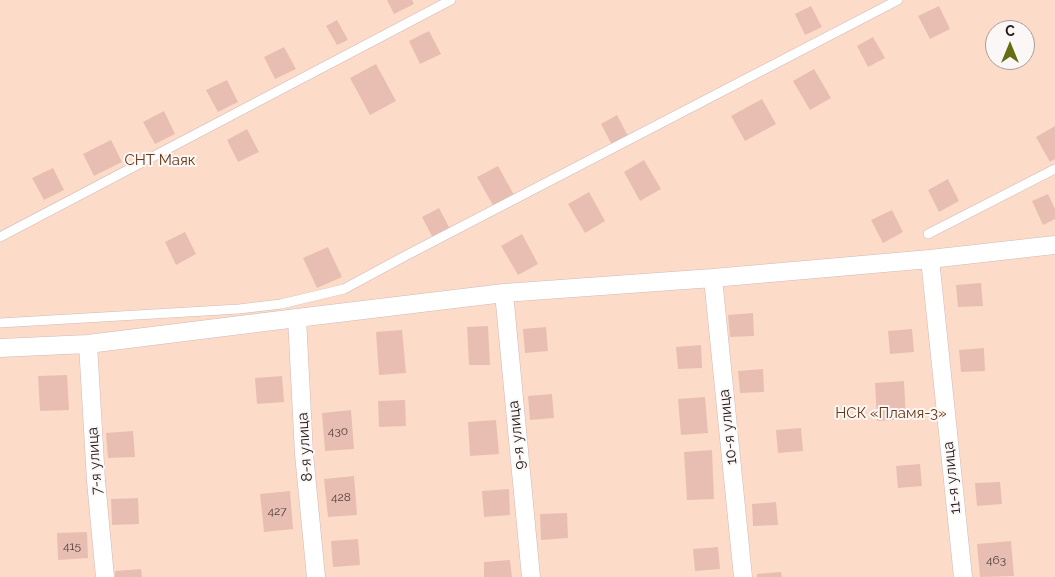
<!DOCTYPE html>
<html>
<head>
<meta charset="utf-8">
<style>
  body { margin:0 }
  #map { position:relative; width:1055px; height:577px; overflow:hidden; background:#fcf7f7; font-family:Raleway,sans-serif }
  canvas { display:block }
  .north { position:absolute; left:985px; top:20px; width:50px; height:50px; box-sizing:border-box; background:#fcf7f7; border:1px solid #a49d9d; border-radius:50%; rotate:0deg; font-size:14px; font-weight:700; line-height:20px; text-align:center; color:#1f1617 }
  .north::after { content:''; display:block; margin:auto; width:18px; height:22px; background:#666c11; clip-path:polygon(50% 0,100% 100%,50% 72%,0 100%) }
</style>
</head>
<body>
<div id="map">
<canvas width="1055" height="577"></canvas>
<div class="north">С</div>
</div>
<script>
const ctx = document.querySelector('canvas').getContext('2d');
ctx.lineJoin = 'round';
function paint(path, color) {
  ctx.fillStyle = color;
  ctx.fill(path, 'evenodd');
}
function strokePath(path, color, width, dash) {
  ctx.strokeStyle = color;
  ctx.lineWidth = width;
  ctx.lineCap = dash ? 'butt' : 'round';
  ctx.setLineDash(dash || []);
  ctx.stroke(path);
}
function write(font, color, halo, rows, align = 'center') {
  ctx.font = font + ' Raleway,sans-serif';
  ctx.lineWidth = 4;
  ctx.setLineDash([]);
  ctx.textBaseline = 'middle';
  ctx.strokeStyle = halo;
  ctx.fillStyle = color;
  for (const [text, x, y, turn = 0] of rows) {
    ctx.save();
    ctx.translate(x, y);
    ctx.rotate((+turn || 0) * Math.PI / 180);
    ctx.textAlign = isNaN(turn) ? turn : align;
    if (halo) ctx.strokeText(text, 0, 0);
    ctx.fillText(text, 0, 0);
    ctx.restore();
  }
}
paint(new Path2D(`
  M0,0h1055v577h-1055zM995,30h30v30h-30z`), '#fcdcc8');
paint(new Path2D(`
  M387,0h25l2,4 -20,10z
  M811,6l11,21 -17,8 -10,-21z
  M939,6l11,23 -20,10 -12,-23z
  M337,20l11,20 -11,5 -11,-19z
  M429,31l12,23 -21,10 -11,-23z
  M873,37l12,21 -17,9 -11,-21z
  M284,47l12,22 -21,10 -11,-22z
  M376,64l20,37 -26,14 -20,-37z
  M814,69l17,29 -21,12 -17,-29z
  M227,80l11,22 -20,10 -12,-22z
  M762,99l14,25 -31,17 -14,-25z
  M164,111l11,23 -20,10 -12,-22z
  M617,115l11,21 -16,9 -11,-21z
  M1055,126v33l-5,3 -14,-25z
  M247,129l12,23 -21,10 -11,-22z
  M111,140l11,22 -28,14 -11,-22z
  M644,160l17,29 -21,12 -16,-29z
  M498,166l16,29 -20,12 -17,-30z
  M53,168l11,22 -20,10 -12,-22z
  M948,179l11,22 -20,11 -11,-22z
  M589,192l16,29 -20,12 -17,-29z
  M1048,194l7,15v10l-12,6 -11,-24z
  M439,208l11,21 -17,9 -11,-21z
  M892,210l11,22 -20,11 -12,-23z
  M185,232l11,22 -20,11 -11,-23z
  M522,234l16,30 -20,11 -17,-29z
  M328,247l14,30 -25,11 -14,-30z
  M981,283l2,23 -25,1 -2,-22z
  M753,313l1,23 -24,1 -2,-22z
  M488,326l2,39h-21l-2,-38z
  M546,327l2,24 -23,2 -2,-24z
  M912,329l2,23 -24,2 -2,-23z
  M402,330l4,43 -27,2 -3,-43z
  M701,345l1,23 -24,1 -2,-22z
  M984,348l1,23 -24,1 -2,-22z
  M763,369l1,23 -24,1 -2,-22z
  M67,375l2,35 -29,1 -2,-35z
  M282,376l2,26 -27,2 -2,-26z
  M904,381l2,38 -29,2 -2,-38z
  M552,394l2,24 -24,2 -2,-24z
  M705,397l3,36 -27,2 -3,-36z
  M405,400l1,26 -27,1 -1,-26z
  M351,410l3,39 -29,2 -3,-38z
  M496,420l3,34 -29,2 -2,-34z
  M801,428l2,23 -25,2 -2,-23z
  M133,431l2,26 -27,1 -2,-25z
  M712,450l2,49 -27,1 -3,-48z
  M920,464l2,22 -24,2 -2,-22z
  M354,476l3,39 -29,2 -4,-38z
  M1000,482l2,22 -25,2 -2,-23z
  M509,489l1,26 -26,2 -2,-26z
  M290,491l3,38 -29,3 -4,-38z
  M138,498l1,26 -27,1 -1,-26z
  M776,502l2,23 -25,1 -1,-22z
  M567,513l1,25 -27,2 -1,-26z
  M87,532l1,26 -30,2 -1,-27z
  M358,539l2,26 -27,2 -2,-26z
  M1011,541l3,35 -34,1 -3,-33z
  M718,547l2,22 -25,2 -2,-22z
  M510,560l2,17h-28v-15z
  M141,569l1,8h-27v-6z
  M781,572l1,5h-25v-3z`), '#e9beb2');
const service = new Path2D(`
  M928,234l127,-65
  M0,237l451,-237
  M0,323l239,-14 42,-5 63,-15 63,-34 491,-255`);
const minor = new Path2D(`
  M930,259l33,318
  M713,278l30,299
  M504,293l27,284
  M297,318l7,136 12,123
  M88,344l8,137 9,96
  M0,348l88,-4 209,-26 207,-25 209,-15 217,-19 125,-14`);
strokePath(service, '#d1b8b9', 10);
strokePath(minor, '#d1b8b9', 19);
strokePath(service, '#fff', 9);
strokePath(minor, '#fff', 18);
write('12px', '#52403e', null, [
  ["430",338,431],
  ["428",341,497],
  ["427",277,511],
  ["415",72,546],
  ["463",996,560]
]);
write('15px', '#663813', '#fcf7f7', [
  ["СНТ Маяк",160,160],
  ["НСК «Пламя-3»",891,413]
]);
write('15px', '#1f1617', '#fcf7f7', [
  ["10-я улица",728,427,-96],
  ["9-я улица",517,435,-96],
  ["8-я улица",305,447,-94],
  ["7-я улица",95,461,-94],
  ["11-я улица",952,478,-96]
]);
</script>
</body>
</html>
